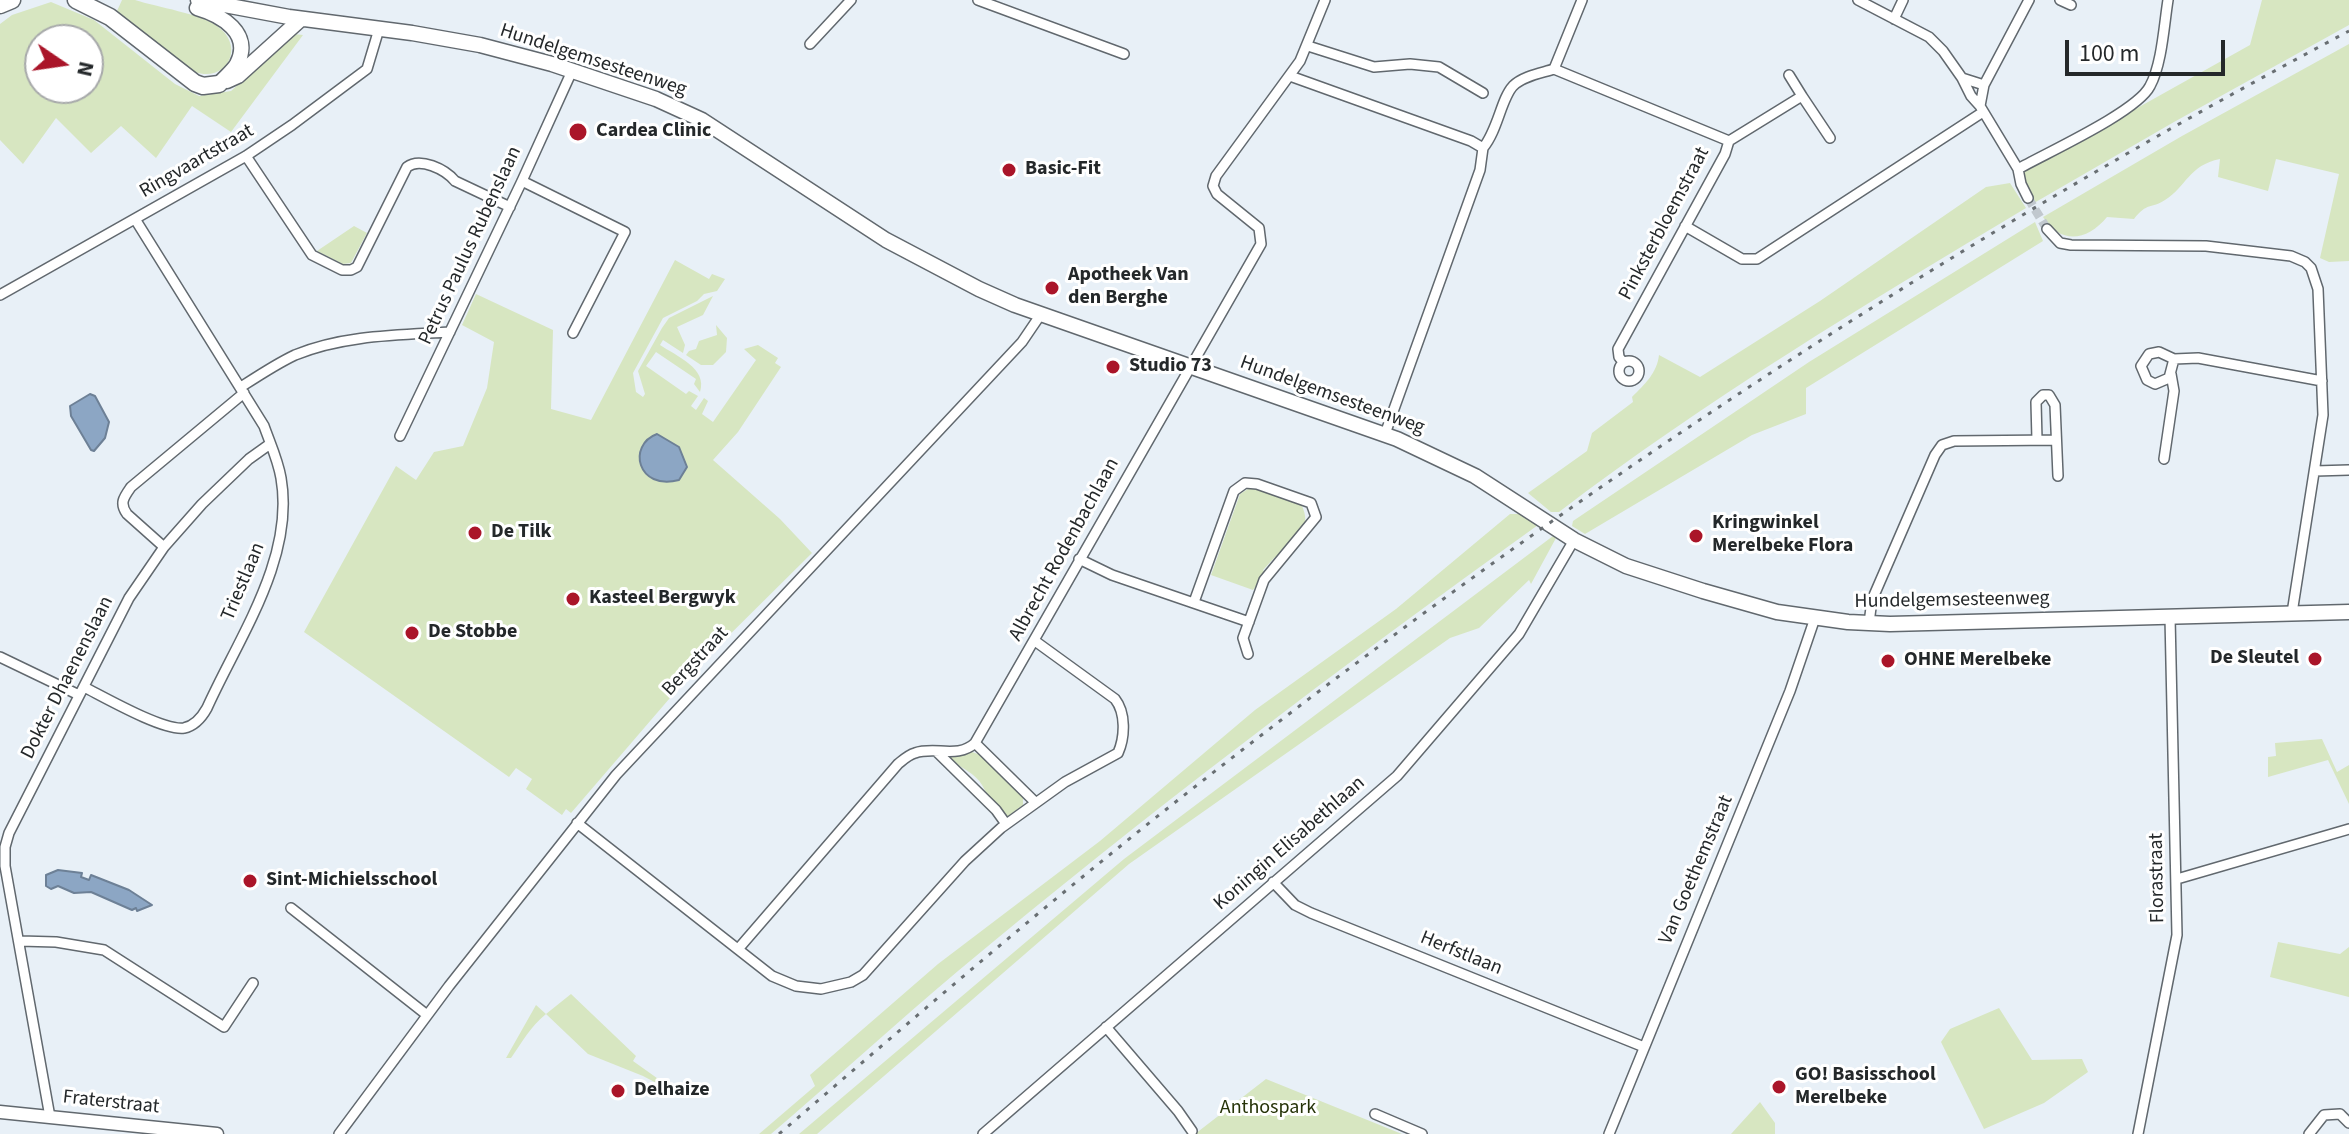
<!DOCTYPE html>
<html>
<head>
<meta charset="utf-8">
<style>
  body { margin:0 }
  #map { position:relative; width:2349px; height:1134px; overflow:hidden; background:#e8f0f7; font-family:"Source Sans 3",sans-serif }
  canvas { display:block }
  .north { position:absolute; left:24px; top:24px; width:80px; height:80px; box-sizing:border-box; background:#fff; border:2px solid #a7a9aa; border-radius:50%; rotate:103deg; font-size:22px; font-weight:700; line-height:32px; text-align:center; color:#24282a }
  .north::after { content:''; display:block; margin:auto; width:28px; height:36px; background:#aa1529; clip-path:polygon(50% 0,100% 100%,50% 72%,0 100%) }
  .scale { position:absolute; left:2065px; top:40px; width:160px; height:36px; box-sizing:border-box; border:4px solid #24282a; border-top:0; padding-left:10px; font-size:24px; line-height:28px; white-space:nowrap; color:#24282a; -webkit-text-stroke:6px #fff; paint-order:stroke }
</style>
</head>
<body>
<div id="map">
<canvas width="2349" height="1134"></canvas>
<div class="north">N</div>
<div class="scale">100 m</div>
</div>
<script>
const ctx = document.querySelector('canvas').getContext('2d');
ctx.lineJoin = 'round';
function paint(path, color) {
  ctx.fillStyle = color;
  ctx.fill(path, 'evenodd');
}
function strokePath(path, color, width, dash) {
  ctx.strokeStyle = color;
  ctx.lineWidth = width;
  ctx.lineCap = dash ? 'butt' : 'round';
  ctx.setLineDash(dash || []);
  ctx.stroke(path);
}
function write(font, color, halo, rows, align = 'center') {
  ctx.font = font + ' "Source Sans 3",sans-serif';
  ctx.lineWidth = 6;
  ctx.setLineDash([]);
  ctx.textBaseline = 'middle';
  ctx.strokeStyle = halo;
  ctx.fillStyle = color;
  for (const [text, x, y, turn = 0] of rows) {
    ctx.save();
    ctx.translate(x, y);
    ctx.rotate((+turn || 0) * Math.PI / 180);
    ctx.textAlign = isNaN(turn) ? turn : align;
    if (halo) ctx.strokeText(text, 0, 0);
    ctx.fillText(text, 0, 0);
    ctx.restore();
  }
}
paint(new Path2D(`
  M122,0h13c22,7 66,14 82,26 29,20 10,57 -22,46 -21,-7 -57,-46 -78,-61z
  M2262,0h87v25l-175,97 -140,81 -13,-30 229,-128z
  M51,2l43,18 81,64 24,12 32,-5 63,-57 9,1 -72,97 -39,-26 -36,52 -35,-32 -30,27 -35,-35 -33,46 -23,-24v-116l12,-9zM40,40h48v48h-48z
  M2349,44v217l-20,1 -9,-4 19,-84 -63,-15 -8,32 -50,-14 2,-18c-31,6 -34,28 -55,41 -14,9 -18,2 -31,19l-27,-2c-20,24 -46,28 -64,0l139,-81z
  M2010,183l16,25c-157,94 -322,193 -467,304h-8l-23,-19 59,-42 5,-18 41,-31 -1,-5c13,-13 25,-24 27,-42l41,22 120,-76 166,-114z
  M2035,222l8,19 -237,147v26l-54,21 -167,99 -13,-8 1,-5 236,-159z
  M354,226l13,7 -16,30 -8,1 -26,-13z
  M675,260l34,19 3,-5 13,5 -8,12 -13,3 -7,7 -34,17 -30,55 3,19 7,5 2,-3 -7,-23 24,-43 7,-10 44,-22 -10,19 -26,12 8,18 -2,8 -20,-13 -3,5c16,11 48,23 40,47l-6,-8 2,-5 -40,-27 -10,14 40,28 3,-3 9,5 -7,10 5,4 8,-12 4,3 -6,13 11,8 43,-62 -12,-11 14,-4 20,13 -3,5 6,4 -43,65 -25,28 67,59 32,34 -118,117 -123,143 -5,-4 -4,6 -36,-26 6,-10 -16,-11 -7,9 -205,-145 92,-166 20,14 18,-28 29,-6 24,-58 7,-46 -32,-17 14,-31 77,36 -2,79 40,11z
  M716,325l11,13 -1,14 -13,13h-12l-15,-10 3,-4 7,-2 3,-8 18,-6z
  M1251,487l50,17c13,25 -6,35 -23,54l-3,-1 -12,13 3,3 -13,17 -42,-15 29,-81z
  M1510,514h11l17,11c-198,142 -392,289 -580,446 -63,53 -124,109 -187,163h-12l56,-48 -5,-11 128,-111 162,-123 155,-131 141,-101z
  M1553,536l3,2 -25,46 -2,-4 -50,48 -29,10 -321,226 -312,270h-18l325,-275z
  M2322,739l15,33 12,-7v39l-21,-44 -60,17v-20l8,-1 -1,-13z
  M972,752l12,4 39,39v10l-16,12c-12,-12 -17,-17 -25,-32 -6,-11 -22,-18 -32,-25l2,-5z
  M2278,942l62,12 9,-7v50l-79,-20z
  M571,994l65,62 -3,5 52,37 -42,-22 -55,-22 -42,-40c-16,13 -23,27 -35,44h-5l30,-53 10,9z
  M1999,1008l33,52 50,-1 6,13 -44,31 -60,26 -43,-87 9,-13z
  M1266,1079l136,55h-207z
  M1760,1102l15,21v11h-44z`), '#d7e6c1');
const water = new Path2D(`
  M90,394l5,2 14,26 -4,16 -11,13 -3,-1 -20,-34 -1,-10z
  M657,434l22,13 8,20 -8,13c-42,11 -52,-35 -22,-46z
  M58,870l24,3 -1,4 8,3 2,-5 38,15 23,15 -15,6 -1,-3 -4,2 -41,-18 -17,1 -16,-7 -7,3 -5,-3v-11z`);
paint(water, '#8ca6c4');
strokePath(water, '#6d8096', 2);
strokePath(new Path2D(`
  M2028,198l19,31`), '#c1c8ce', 9, [9, 4.5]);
const minor = new Path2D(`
  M978,0l146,54
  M1858,0l71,37 14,14 19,27 22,7 -4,21 38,63 3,15 7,14
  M2060,0l11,5
  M1894,19l9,-19
  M810,44l41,-44
  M1308,46l66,21 36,-3 29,3 44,26
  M1554,69l175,72
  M1554,69l28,-69
  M1789,75l13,21
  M1290,76l181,65 12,7c15,-18 18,-49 30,-62 10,-10 29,-13 41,-17
  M1962,78l9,18 9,10
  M1984,85l45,-85
  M1729,141l73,-45 28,42
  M246,156l66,99 30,15h9l6,-3 50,-100c13,-10 38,2 48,14l55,26
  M2018,169c28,-16 119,-57 132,-83 12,-22 14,-61 18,-86
  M522,181l103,51 -52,101
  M1685,226l57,33h15l226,-147
  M2047,229l13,14 11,2 135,1 85,10 14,6 6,6 7,21 5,126 -31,198
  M0,295l246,-139 46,-31 75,-56 12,-40
  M2159,352l15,7 -5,19 -14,6 -8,-4 -6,-14 8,-12z
  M2174,359l24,-1 124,23
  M1619 371a10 10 0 1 1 20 0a10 10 0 1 1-20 0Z
  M1623,362l-4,-5 -1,-8 107,-195 4,-13
  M241,387c17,-11 35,-23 54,-32 48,-20 104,-20 155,-23
  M1385,434l95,-264 3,-22
  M400,436l122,-255 50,-110
  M2037,440l-1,-38 7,-7h6l6,10 3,71
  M2164,459l10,-68 -3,-17
  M2315,471l34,-1
  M164,547l-37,-33c-8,-11 -3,-17 4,-27l113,-94
  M1079,559l33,16 137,47
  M1194,602l40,-111 11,-8 12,1 54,19 5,14 -52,63 -21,58 5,16
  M1869,623l3,-23 63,-145 7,-10 12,-4 102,-1
  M0,657l79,38
  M84,687c20,10 79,44 100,41 10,-2 18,-11 23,-20 32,-71 88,-150 74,-230 -3,-18 -11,-35 -17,-52l-129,-207
  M975,743l60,59
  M936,751l60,59 10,14
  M577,823l195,153 24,10 25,3 30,-7 12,-7 102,-114 36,-33 64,-46 53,-29c7,-16 8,-40 -3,-54l-80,-58
  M2177,879l172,-50
  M1273,882l22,23 16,8 333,134
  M291,908l136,107
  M20,941l36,1 48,8 120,77 29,-44
  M739,948l159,-184c5,-4 10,-9 17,-11 20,-7 43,6 60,-10l286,-499 -2,-16 -42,-34 -4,-8 3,-10 84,-115 25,-61
  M1106,1027l72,84 14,20
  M1375,1114l47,20
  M50,1117l-45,-251v-19l4,-14 120,-235 35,-51 38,-43 47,-45 21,-15
  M339,1134l110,-148 167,-211 406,-433 19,-28
  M983,1134l414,-358 122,-142 55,-94
  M1609,1134l181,-443 25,-73
  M2138,1134l39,-199 -7,-318
  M2309,1134l15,-19 16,-1 9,9`);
const tertiary = new Path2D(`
  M0,1112l217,22`);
const secondary = new Path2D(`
  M198,0l91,17 123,16 68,12 72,19 104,35 46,21 184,120 93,49 36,16 382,134 78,37 99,64 52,26 77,25 74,21 71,10 42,2 459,-12
  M197,8c24,7 56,25 40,56 -4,7 -12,13 -18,20
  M227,81l11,-5 63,-57`);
const trunk = new Path2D(`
  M76,0l34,17 85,66 8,3 16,-2
  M0,5l12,-5`);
strokePath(minor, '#61686e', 12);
strokePath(tertiary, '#61686e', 15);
strokePath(secondary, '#61686e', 17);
strokePath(trunk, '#61686e', 19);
strokePath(minor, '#fff', 9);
strokePath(tertiary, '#fff', 12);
strokePath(secondary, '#fff', 14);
strokePath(trunk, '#fff', 16);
strokePath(new Path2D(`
  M779,1134c142,-122 283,-244 431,-359 357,-279 738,-532 1139,-744`), '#696f73', 3, [4, 8]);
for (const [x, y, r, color] of [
  [578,132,10,"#aa1529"],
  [1009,170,8,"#aa1529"],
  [1052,288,8,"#aa1529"],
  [1113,367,8,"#aa1529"],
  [475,533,8,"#aa1529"],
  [1696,536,8,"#aa1529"],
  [573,599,8,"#aa1529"],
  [412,633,8,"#aa1529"],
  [2315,659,8,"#aa1529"],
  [1888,661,8,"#aa1529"],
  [250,881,8,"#aa1529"],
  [1779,1087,8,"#aa1529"],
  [618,1091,8,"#aa1529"]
]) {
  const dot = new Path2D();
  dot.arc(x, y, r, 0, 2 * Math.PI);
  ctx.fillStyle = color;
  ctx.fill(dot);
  strokePath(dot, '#fff', 3);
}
write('20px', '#24282a', '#fff', [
  ["Hundelgemsesteenweg",593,61,18],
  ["Ringvaartstraat",197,162,-30],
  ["Pinksterbloemstraat",1665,224,-62],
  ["Petrus Paulus Rubenslaan",471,246,-65],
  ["Hundelgemsesteenweg",1332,396,20],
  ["Albrecht Rodenbachlaan",1065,550,-61],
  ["Triestlaan",244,582,-67],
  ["Hundelgemsesteenweg",1952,601,-1],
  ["Bergstraat",696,662,-47],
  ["Dokter Dhaenenslaan",68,678,-63],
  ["Koningin Elisabethlaan",1290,844,-41],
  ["Van Goethemstraat",1697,870,-67],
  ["Florastraat",2158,878,-91],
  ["Herfstlaan",1461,954,22],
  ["Fraterstraat",111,1103,6]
]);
write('bold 20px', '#24282a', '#fff', [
  ["Cardea Clinic",596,132],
  ["Basic-Fit",1025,170],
  ["Apotheek Van",1068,276],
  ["den Berghe",1068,299],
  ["Studio 73",1129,367],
  ["Kringwinkel",1712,524],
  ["Merelbeke Flora",1712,547],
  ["De Tilk",491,533],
  ["Kasteel Bergwyk",589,599],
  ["De Stobbe",428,633],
  ["De Sleutel",2299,659,"right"],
  ["OHNE Merelbeke",1904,661],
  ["Sint-Michielsschool",266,881],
  ["GO! Basisschool",1795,1076],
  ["Merelbeke",1795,1099],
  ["Delhaize",634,1091]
], 'left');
write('20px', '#263308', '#fff', [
  ["Anthospark",1268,1109]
]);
</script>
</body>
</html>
